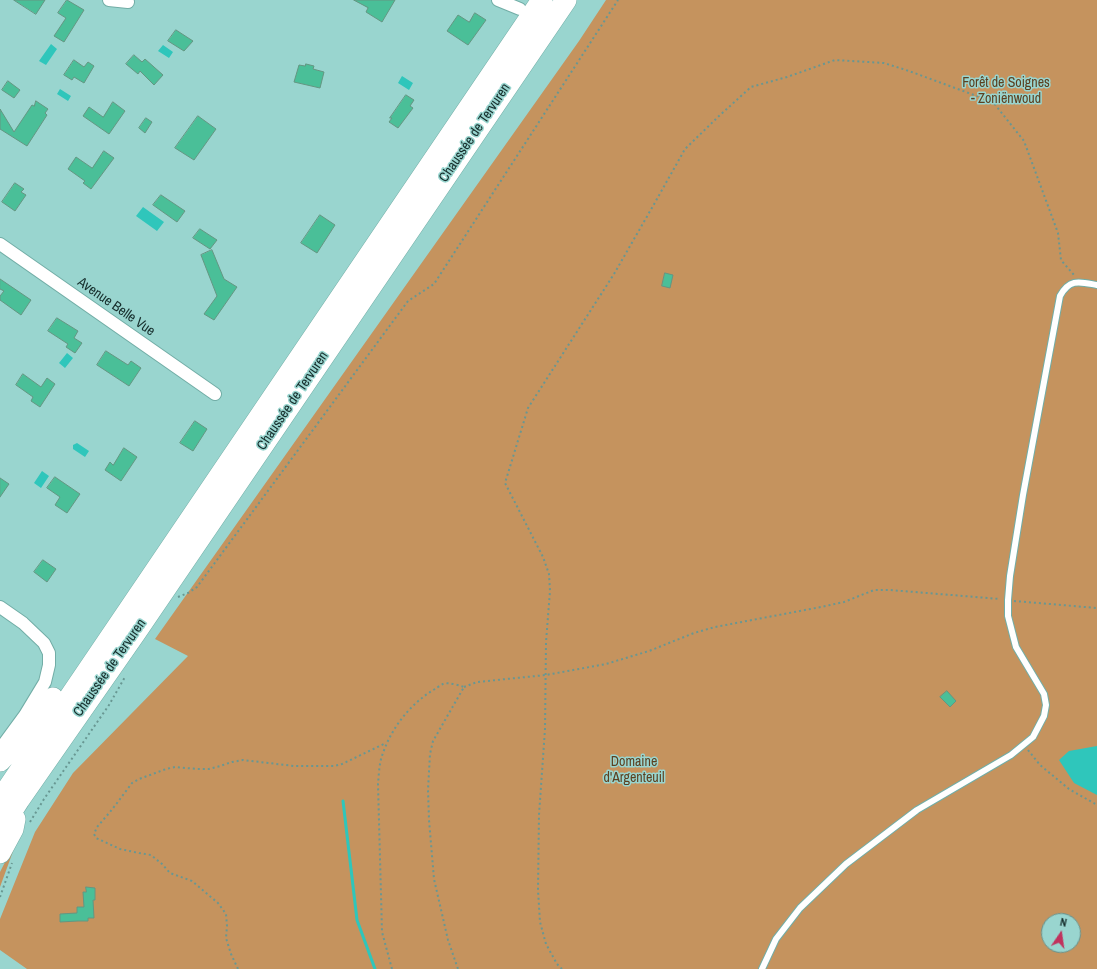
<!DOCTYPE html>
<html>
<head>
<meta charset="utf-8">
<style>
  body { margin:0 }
  #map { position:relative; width:1097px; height:969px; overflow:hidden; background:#99d5cf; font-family:"Archivo Narrow",sans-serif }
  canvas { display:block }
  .north { position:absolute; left:1041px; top:913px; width:40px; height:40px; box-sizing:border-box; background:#99d5cf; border:1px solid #65928e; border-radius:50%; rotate:13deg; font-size:11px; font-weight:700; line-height:16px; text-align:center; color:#162e2c }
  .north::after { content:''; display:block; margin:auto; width:14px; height:18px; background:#c0325d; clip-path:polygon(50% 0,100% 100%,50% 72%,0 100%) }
</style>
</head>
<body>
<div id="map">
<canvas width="1097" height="969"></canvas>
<div class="north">N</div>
</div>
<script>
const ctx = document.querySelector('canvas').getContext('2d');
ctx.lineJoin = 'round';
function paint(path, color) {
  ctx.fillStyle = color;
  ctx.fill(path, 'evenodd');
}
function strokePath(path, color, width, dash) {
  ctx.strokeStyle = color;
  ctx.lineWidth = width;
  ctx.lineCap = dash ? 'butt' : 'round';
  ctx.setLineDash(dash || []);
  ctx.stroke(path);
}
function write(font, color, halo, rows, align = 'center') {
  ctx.font = font + ' "Archivo Narrow",sans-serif';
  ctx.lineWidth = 3;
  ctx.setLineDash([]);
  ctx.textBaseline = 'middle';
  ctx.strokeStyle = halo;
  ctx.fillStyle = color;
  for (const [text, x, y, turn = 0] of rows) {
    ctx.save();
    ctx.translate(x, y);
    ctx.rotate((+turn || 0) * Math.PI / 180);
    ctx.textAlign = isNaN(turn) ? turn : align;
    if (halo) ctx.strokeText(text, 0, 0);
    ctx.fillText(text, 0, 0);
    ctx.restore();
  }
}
paint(new Path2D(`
  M606,0h491v969h-1070l-27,-19v-31l35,-87 38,-59 115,-117 -33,-17 424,-598zM1049,921h24v24h-24z
  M19,835l-19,52v-15z`), '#c5935e');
paint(new Path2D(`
  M51,44l6,5 -11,16 -7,-4z
  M163,45l10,7 -4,6 -11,-7z
  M402,76l11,7 -4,7 -11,-7z
  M60,89l11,7 -3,5 -11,-7z
  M143,207l21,15 -7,9 -21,-15z
  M67,353l6,5 -8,10 -6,-5z
  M77,443l12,8 -4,6 -12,-8v-4z
  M42,471l7,5 -8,12 -7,-5z
  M1097,746v49l-23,-12 -15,-23 10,-9z`), '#2fc6bb');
strokePath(new Path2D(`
  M343,801l14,119 18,49`), '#2fc6bb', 3);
const building = new Path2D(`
  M14,0h31l-9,14z
  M67,0l17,10 -20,32 -10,-6 12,-18 -8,-5z
  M354,0h41l-13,22 -16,-10 2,-4z
  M475,13l11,7 -18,25 -21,-14 11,-16 11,7z
  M176,30l17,11 -9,10 -16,-10z
  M134,55l8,7 3,-3 18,16 -9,10 -14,-14 -2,3 -12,-10z
  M74,60l10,7 4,-5 6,4 -10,17 -10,-6 -2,3 -8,-5z
  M306,64l8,2 -1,3 11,3 -4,16 -26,-6 5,-17 6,1z
  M8,81l12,9 -6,8 -12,-8z
  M406,95l8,5 -4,6 3,2 -15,20 -9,-6 3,-4h-2z
  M36,101l12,8 -3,4 2,2 -20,31 -27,-17v-20l14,23 18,-27 2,1z
  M113,102l12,9 -16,23 -26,-18 6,-9 14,10z
  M198,116l18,13 -22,31 -19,-12z
  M146,118l6,4 -7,11 -6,-5z
  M104,151l10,7 -23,31 -8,-6 2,-2 -17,-12 8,-12 16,11z
  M15,183l9,6 -3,3 5,3 -11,16 -13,-9z
  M161,195l24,16 -8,11 -24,-17z
  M320,215l15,10 -18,28 -16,-10z
  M200,229l17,11 -7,9 -17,-11z
  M212,250l12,29 13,8 -23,33 -10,-6 13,-18 -16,-41z
  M665,273l8,2 -3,13 -8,-2z
  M0,279l31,21 -10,15 -21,-15v-4l4,-5 -4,-2z
  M57,318l21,13 -4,7 8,5 -7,10 -9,-6 2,-3 -20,-13z
  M106,351l22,14 3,-4 10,7 -12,18 -32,-21z
  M23,374l18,13 6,-9 8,6 -15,23 -9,-6 2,-4 -17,-12z
  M195,421l12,8 -14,22 -13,-8z
  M124,448l13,9 -16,24 -16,-11 5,-8 3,3z
  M55,477l25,17 -13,19 -12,-8 5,-8 -13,-9z
  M0,478l9,6 -9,13z
  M43,560l13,9 -9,13 -13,-10z
  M947,691l9,10 -6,6 -10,-10z
  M86,887l9,1v12h-2l1,18h-6v3h-10l-18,1v-8l17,-1v-6h7l-1,-15h3z`);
paint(building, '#4abf98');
strokePath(building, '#649682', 1);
const lane = new Path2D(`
  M762,969l14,-30 24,-31 46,-44 71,-54 94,-55 22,-18 11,-21 2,-11 -2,-11 -28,-47 -8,-31v-16l2,-24 13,-81 37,-199c10,-18 20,-14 37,-11`);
const street = new Path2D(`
  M109,0l19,2
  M498,0l22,9
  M0,244l215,150
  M0,607l23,16 21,20 5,10v12l-4,17 -20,33 -22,30`);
const highway = new Path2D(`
  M0,761l26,-28 27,-35
  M0,800l542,-800
  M0,830l19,-30 117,-168 430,-632
  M0,853l13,-24 2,-10`);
strokePath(lane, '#72ada6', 8);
strokePath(street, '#72ada6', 14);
strokePath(highway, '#72ada6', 22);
strokePath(new Path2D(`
  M178,597l10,-4 9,-6 211,-286 26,-17 184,-284
  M1014,601l83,7
  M464,687l13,-5 69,-7 60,-11 43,-13 45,-18 21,-6 106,-20 23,-5 30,-12h16l110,9
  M1028,750l12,15 29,24 28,16
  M30,822l14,-23 65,-94 16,-28
  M0,897l12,-34
  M238,969l-7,-15 -5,-16 1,-12 -1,-12 -8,-11 -26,-22 -22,-8 -8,-9 -11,-9 -12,-2 -19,-4 -24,-11 -2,-4 3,-7 13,-15 7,-9 15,-20 7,-4 11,-4 16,-6 9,-2 22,2h12l11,-3 12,-4 11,-2 51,6h40l8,-2 44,-21
  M392,969l-10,-37 -4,-148c1,-10 1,-21 5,-31 9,-26 28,-50 52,-64 2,-1 5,-4 8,-5 6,-2 15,1 21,3l-31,54 -3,13 -2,36 1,30 5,59 14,61 10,29
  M562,969l-5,-5 -11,-20 -6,-22 -2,-32 1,-75 6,-86 1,-87 4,-51 -1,-17 -6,-17 -38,-74 23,-75 86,-134 39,-68 32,-57 34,-33 32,-29 36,-10 48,-17 49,3 25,8 84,31 31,39 34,92 3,27 13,15`), '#689792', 2, [2, 3]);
strokePath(lane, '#fff', 6);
strokePath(street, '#fff', 12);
strokePath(highway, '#fff', 21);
write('14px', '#5c4020', '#99d5cf', [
  ["Forêt de Soignes",1006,83],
  ["- Zoniënwoud",1006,99],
  ["Domaine",634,762],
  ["d'Argenteuil",634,778]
]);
write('14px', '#162e2c', '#99d5cf', [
  ["Chaussée de Tervuren",475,133,-56],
  ["Avenue Belle Vue",116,307,35],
  ["Chaussée de Tervuren",293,401,-56],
  ["Chaussée de Tervuren",110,668,-55]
]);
</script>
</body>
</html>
